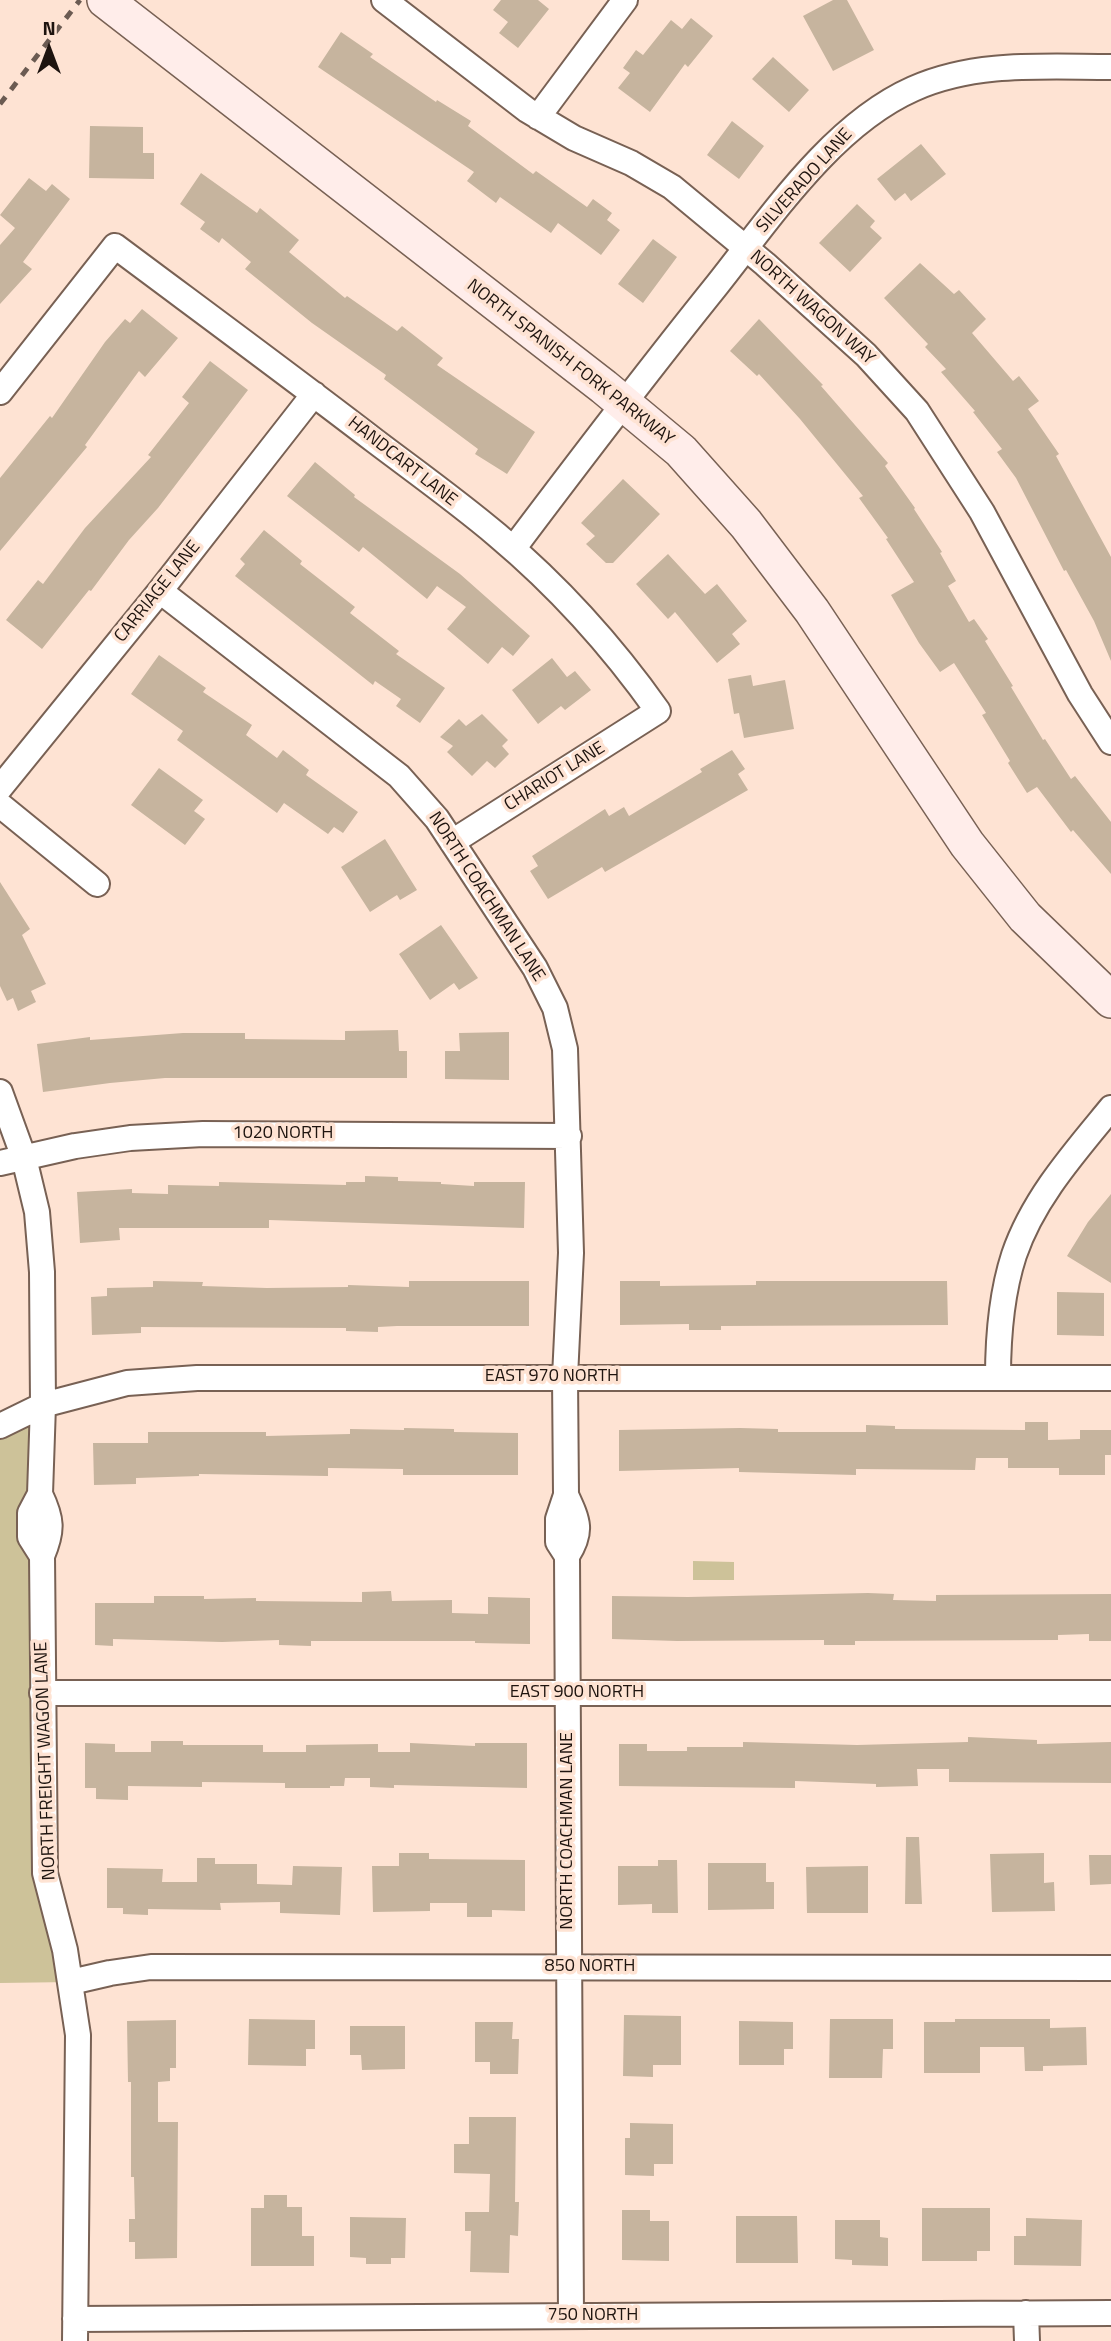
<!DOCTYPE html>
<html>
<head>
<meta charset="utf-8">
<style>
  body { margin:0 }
  #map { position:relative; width:1111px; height:2341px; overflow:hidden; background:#fee3d3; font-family:"Titillium Web",sans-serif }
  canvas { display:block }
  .north { position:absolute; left:14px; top:14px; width:70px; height:70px; -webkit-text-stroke:5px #fee3d3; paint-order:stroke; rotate:0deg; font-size:19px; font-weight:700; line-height:28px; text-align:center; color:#1e140f }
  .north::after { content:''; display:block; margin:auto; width:24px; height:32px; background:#1e140f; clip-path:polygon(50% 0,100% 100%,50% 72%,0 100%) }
</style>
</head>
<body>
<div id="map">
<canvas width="1111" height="2341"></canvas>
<div class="north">N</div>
</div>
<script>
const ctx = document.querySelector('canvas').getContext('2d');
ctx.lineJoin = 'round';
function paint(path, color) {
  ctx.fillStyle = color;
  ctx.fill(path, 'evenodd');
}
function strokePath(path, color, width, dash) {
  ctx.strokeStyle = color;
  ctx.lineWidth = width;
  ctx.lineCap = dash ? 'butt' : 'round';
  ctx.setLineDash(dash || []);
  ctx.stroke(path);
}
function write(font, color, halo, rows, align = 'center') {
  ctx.font = font + ' "Titillium Web",sans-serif';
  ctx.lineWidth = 7;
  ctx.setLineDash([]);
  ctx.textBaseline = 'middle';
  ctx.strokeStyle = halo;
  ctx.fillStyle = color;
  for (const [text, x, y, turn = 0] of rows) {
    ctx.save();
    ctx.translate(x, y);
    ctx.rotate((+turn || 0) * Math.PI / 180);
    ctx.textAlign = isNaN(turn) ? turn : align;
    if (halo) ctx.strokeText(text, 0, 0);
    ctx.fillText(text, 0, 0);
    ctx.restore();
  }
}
paint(new Path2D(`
  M43,1405l2,468 26,109 -71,1v-557z
  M693,1561l41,1v18h-41z`), '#cdc299');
paint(new Path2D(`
  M501,0h37l11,9 -31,39 -19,-15 9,-11 -15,-12z
  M833,0h14l27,50 -41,21 -30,-55z
  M691,18l22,18 -25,31 -3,-3 -35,48 -32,-24 12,-15 -7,-5 13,-18 7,5 28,-35 11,9z
  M341,32l32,22 -3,3 66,45 1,-2 34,21 -3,5 65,48 3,-3 51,36 6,-8 19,14 -5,7 13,10 -19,25 -43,-32 -7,10 -51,-36 -4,6 -29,-22 7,-9 -156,-105z
  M773,57l36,33 -20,22 -37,-33z
  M732,121l32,25 -25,33 -32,-24z
  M90,126l53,1v26h11v26l-65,-1z
  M921,144l25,30 -35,27 -6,-8 -10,8 -18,-22z
  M201,173l56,40 3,-5 39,32 -10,12 56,46 2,-2 50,35 5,-5 41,32 -6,7 98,67 -28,42 -32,-20 3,-5 -94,-70 2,-4 -74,-52 -67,-54 6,-7 -29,-24 -3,5 -19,-14 5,-7 -25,-18z
  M29,178l17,13 6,-7 18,15 -47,63 9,7 -32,35v-59l15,-17 -15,-13z
  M857,204l18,17 -5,6 12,11 -32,34 -31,-29z
  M653,239l24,18 -34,46 -25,-19z
  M920,263l34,31 5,-4 27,29 -14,14 41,48 6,-5 20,25 -11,8 31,45 -3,2 55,101v104l-17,-40 -28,-51 -2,1 -48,-93 -19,-26 5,-3 -29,-37 2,-1 -34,-39 5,-3 -21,-22 3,-3 -44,-46z
  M142,309l36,29 -33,39 -6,-6 -54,74 2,2 -87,104v-73l50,-62 2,2 53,-76 20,-23 5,4z
  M759,319l64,66 -2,1 67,77 -3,3 30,42 -1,1 28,43 -2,1 16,28 -8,5 21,36 5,-3 14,20 -3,2 28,45 -2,1 32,53 2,-1 26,40 4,-3 36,46v52l-38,-44 -2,2 -34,-45 -10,6 -19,-30 2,-2 -28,-46 4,-2 -32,-50 -14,9 -21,-29 -28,-48 23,-13 -28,-43 2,-1 -29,-40 4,-2 -63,-77 -41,-45 -2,2 -27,-25z
  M210,361l38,29 -90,118 -29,32 -38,51 -2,-1 -47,59 -36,-29 32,-40 5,4 42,-56 66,-71 -3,-2 41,-52 -7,-6z
  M315,462l40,33 -1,2 106,77 70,62 -17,20 -11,-9 -14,17 -41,-35 19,-22 -29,-21 -10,13 -64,-52 -4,5 -72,-56z
  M623,479l37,35 -47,49h-7l-20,-19 9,-8 -14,-13z
  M264,530l38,31 -2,3 55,43 -5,6 49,38 -3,3 49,34 -25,35 -24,-17 5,-7 -26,-18 -2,4 -138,-109 10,-12 -5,-5z
  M668,554l37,40 12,-10 30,37 -15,13 8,10 -23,19 -42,-51 -7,7 -32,-35z
  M159,655l47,33 -3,4 49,33 -6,10 31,23 6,-8 26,20 -3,5 52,37 -15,21 -9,-6 -6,7 -44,-31 -7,10 -100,-73 6,-9 -52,-37z
  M552,658l15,19 8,-6 16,19 -26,20 -4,-4 -23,18 -26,-34z
  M751,675l2,11 32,-6 9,49 -50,9 -5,-25 -5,1 -6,-35z
  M482,714l26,26 -6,6 7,8 -14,14 -8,-7 -15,15 -25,-24 6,-6 -13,-9 19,-18 7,7z
  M732,750l13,19 -7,5 10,16 -143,82 -3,-5 -54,32 -18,-28 8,-5 -6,-10 73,-47 4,7 15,-9 5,9 73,-44 -2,-3z
  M159,768l44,32 -9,11 11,8 -20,26 -54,-40z
  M385,839l32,51 -17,10 -3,-5 -27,17 -29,-45z
  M0,882l30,47 -8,6 24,49 -15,7 5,11 -18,9 -5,-13 -6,3 -7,-15z
  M441,925l37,53 -19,12 -5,-7 -24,17 -31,-46z
  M398,1030l1,21h8v27h-242l-55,5 -67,9 -6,-48 53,-7v3l93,-7h62v6l100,1v-9z
  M509,1032v48l-64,-1v-28h15l-1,-18z
  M365,1176l33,1v4l43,1v2l33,2v-4h51l-1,46 -255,-8v8h-150l1,12 -40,3 -3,-51 55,-3v4l36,1v-9l51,1v-4l127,3v-3h19z
  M1111,1194v89l-44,-27 21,-34z
  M153,1281l50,1 -1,4 65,2 81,-1v-2l61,2v-6h120v45h-132l-19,1v5l-32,-1v-3l-205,-1v6l-49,2 -1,-38 16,-1v-8l46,-1z
  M620,1281h40v5l96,-1v-4h191l1,44 -227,1v4h-32v-6l-69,1z
  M1057,1292l47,1v43l-47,-1z
  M1025,1422h23v18l32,-1v-9h31v25h-6v20h-46v-7h-51v-10h-32l-1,12 -119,-1v6l-117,-3v-4l-120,3v-41l121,-2 38,1v3h88v-7l29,1v3l130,1z
  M404,1428l50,1v3l64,1v42h-115v-6l-75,-1v8l-129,-2v2l-63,2v6l-42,1 -1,-42h55v-11h118v4l84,-2v-5l54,1z
  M391,1591l1,10 60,-1v13l36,1v-17l42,1v46l-55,-1v-2h-164v5l-32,-1v-5l-57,2 -109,-3v7l-18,-1v-42h59v-7h50v3l52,-1v3l106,1v-10z
  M868,1593l26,1 -1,6 43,1v-6l175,-1v47h-22v-7l-31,1v5l-203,1v4h-31v-5l-147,1 -65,-2v-43l76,1z
  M968,1737l69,3v4l74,-2v41l-162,-1v-13h-32l1,17 -42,1v-3l-81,-3v7l-176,-2v-42h28v7h40v-4h56v-5l114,3 111,-3z
  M151,1741h32v4h80v7h43v-7l72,-1v8h32v-9l65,3v-3h52v45l-133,-3v3l-24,-1v-9h-25l-1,8h-14v2h-45v-5l-83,-1v5l-74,-1v14l-32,-1v-11h-11v-45l30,1v8h36z
  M906,1837h13l3,67h-17z
  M399,1853h30v6l96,1v51l-33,-1v7h-25v-14h-37v8l-57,1 -1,-46h27z
  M1044,1853v30l10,-1 1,29 -63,1 -2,-58z
  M1089,1855h22v29l-21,1z
  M197,1858h18v6h42v20l35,1 1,-19 49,1 -2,48 -60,-2v-11l-60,1 1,7 -73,-1v6l-25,-1v-6h-16v-40l56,1 -1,13h35z
  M658,1860h19l1,53h-26v-9l-34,1v-39h40z
  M708,1863h58v19h8v27l-66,1z
  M868,1866v47h-61l-1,-46z
  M624,2015l57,1v49h-28v12l-30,-1z
  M249,2019l66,1v29h-9v17l-58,-1z
  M830,2019h63v30h-10l-1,29h-53z
  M955,2019h95v9l36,-1 1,38 -44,1v5h-18l-1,-24h-44v26h-56v-51h31z
  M176,2020v48h-6v13l-12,1v40h20l-1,136 -42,1v-17h-6v-23h6l-1,-42h-3v-95h-3l-1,-61z
  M739,2021l54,1v27h-9v16h-45z
  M475,2022h38l-1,17h7l-1,35h-28v-12h-15z
  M350,2026h55v43l-43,1 -1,-15h-11z
  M469,2117h47l-1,85h4l-1,34 -8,-1 -1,38 -39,-1 1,-41h-6v-19h24l1,-38 -36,-1v-29h15z
  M630,2123l43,1v40h-19v12l-29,-1v-37h5z
  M264,2195h23v12h15v29h12v30h-63v-58h13z
  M922,2208h68v43h-13v10h-55z
  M622,2210h28v11h19v40l-47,-1z
  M736,2216h61l1,47h-62z
  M350,2217l56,1 -1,40h-14v6h-25v-6l-16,-1z
  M1026,2218l56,2 -1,46 -67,-1v-29h12z
  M835,2220h45v17l8,1v28l-36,-1v-5l-17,-1z`), '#c6b49e');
const street = new Path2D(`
  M384,0l143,110 47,28 57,25 41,24 93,77 101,91 51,56 65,101 98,182 31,48
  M538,117l87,-117
  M0,392l115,-146c87,65 174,129 260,195 41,31 83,61 122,94 62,52 115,111 161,176l-206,131
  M513,549c67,-89 134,-177 204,-264 54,-68 115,-160 196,-196 62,-28 131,-22 198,-22
  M160,591l239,185 38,43 98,149 20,40 10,41 6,204 -6,124 1,118 -8,24v23l9,14 4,760
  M0,788l160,-197 154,-197
  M0,805l97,79
  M0,1092l24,66 13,54 5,60 1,133 -3,89 -10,19v24l12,19
  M0,1163l75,-17 55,-8 73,-4 366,2
  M998,1377c0,-41 3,-82 16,-122 19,-56 60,-102 97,-147
  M0,1426l43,-21 84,-22 70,-5h914
  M40,1494c12,25 13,36 2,62l3,317 20,77 13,85 -3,306
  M566,1495c12,26 17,36 1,61
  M42,1693h1069
  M71,1982l39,-9 41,-6 960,1
  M1026,2313l1,28
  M75,2319l1036,-6`);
const secondary = new Path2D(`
  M105,0l499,387 77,64 65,73 66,87 155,233 58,73 86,83`);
strokePath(street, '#786154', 28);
strokePath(secondary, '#786154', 38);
strokePath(street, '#fff', 24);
strokePath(secondary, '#ffedea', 35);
strokePath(new Path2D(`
  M0,104l80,-104`), '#6b5b52', 5, [9, 9]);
write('18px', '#1e140f', '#fee3d3', [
  ["SILVERADO LANE",805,181,-48],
  ["NORTH WAGON WAY",812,308,42],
  ["NORTH SPANISH FORK PARKWAY",570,363,38],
  ["HANDCART LANE",402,462,38],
  ["CARRIAGE LANE",158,592,-51],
  ["CHARIOT LANE",555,777,-32],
  ["NORTH COACHMAN LANE",486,897,57],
  ["1020 NORTH",283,1134],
  ["EAST 970 NORTH",552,1377],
  ["EAST 900 NORTH",577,1693],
  ["NORTH FREIGHT WAGON LANE",46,1761,-92],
  ["NORTH COACHMAN LANE",568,1831,-90],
  ["850 NORTH",590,1967],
  ["750 NORTH",593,2316]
]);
</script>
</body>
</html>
